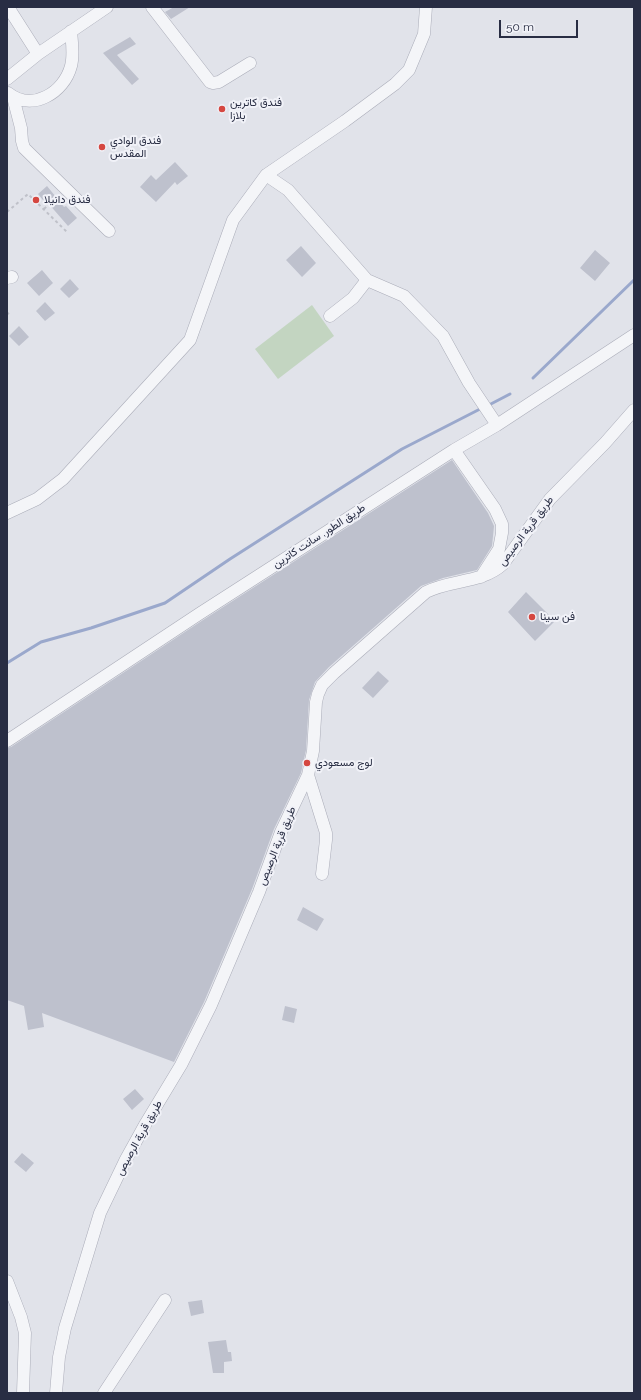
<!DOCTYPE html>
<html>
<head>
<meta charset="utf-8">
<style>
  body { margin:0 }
  #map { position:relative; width:641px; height:1400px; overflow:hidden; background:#e1e3ea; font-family:Raleway,sans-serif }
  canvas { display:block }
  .frame { position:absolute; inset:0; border:8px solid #282d43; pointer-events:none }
  .scale { position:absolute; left:499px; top:20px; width:79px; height:18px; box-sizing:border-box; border:2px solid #282d43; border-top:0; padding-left:5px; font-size:12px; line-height:14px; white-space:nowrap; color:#282d43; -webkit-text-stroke:3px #f1f2f8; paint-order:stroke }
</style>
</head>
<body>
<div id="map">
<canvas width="641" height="1400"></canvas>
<div class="frame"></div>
<div class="scale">50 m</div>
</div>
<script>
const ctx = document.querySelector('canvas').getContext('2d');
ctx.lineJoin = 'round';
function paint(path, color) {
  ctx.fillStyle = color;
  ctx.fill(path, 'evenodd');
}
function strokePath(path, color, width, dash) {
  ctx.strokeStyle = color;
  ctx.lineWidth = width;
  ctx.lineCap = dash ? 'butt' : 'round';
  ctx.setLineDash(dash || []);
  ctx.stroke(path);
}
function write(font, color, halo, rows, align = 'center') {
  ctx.font = font + ' Raleway,Vazirmatn,sans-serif';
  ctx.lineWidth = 4;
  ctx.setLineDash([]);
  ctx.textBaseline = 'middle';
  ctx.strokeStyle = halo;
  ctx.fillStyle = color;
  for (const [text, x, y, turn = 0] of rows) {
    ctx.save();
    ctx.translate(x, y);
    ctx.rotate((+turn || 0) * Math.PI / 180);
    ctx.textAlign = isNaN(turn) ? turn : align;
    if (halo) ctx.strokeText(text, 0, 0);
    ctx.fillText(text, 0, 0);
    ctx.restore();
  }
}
paint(new Path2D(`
  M312,305l22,31 -56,43 -23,-30z`), '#c3d5c1');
strokePath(new Path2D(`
  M533,378l101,-98
  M487,406l23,-12
  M7,663l34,-21 50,-14 74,-25 65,-44 172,-110 80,-41`), '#9aa8cc', 3);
paint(new Path2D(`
  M174,7h16l-19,12 -6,-7z
  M130,37l6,7 -19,11 22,24 -7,6 -29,-32z
  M175,162l13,14 -11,9 -2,-3 -19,20 -16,-15 11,-12 5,5z
  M47,186l17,21 2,-1 11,12 -9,8 -20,-23 -1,2 -9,-11z
  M301,246l15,17 -14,14 -16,-17z
  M595,250l15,13 -15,18 -15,-13z
  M42,270l11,13 -14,13 -12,-13z
  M70,279l9,10 -10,9 -9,-9z
  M45,302l10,11 -10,8 -9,-10z
  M19,326l10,11 -10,9 -10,-10z
  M452,460l36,53 6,13 -2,20 -15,24 -34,8 -22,8 -92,81 -14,15 -6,18 -3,50 -5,23 -27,56 -22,60 -48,113 -30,60 -132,-49 2,14 -16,3 -4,-24 -17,-6v-252l4,-1 192,-127z
  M526,592l29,29 -20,20 -27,-29z
  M378,671l11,10 -16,17 -11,-10z
  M303,907l21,12 -7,12 -20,-11z
  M285,1006l12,3 -3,14 -12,-3z
  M135,1089l9,10 -12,11 -9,-11z
  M22,1153l12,10 -8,9 -12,-10z
  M202,1300l2,13 -13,3 -3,-14z
  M226,1340l2,12h3l1,9 -8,1v11h-11l-5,-31z`), '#bec1cd');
const minor = new Path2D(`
  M8,7l30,47
  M152,7l58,75 3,1 6,-1 31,-19
  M7,79l31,-25 69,-47
  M8,93c24,19 56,0 63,-27 3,-11 1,-23 0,-35
  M13,97l8,31 1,13 2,7 85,83
  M266,175l79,-54 50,-37 14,-14 15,-36 2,-27
  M7,278l5,-1
  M330,316l23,-18 14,-18
  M454,450l41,59 7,15v9l-3,16 -18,28
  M7,513l30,-14 26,-20 127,-139 43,-120 33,-45 22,15 79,90 37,16 39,40 26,47 28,42
  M7,741l192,-127 255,-164 43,-25 137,-90
  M308,775l18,58v7l-4,34
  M7,1281l14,36 4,16 -2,60
  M56,1393l3,-36 6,-29 35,-115 25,-52 21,-38 35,-58 30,-60 48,-113 22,-60 27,-57 5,-24 3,-49 2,-8 4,-9 12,-12 92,-81c25,-13 55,-8 77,-28l47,-65 55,-56 29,-33
  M104,1393l61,-93`);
strokePath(minor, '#aaacb8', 13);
strokePath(new Path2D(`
  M44,209l13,-13
  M7,212l21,-18 40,39
  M7,312l3,4`), '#bfc1c9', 2, [3, 3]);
strokePath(minor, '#f4f5f8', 12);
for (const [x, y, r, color] of [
  [222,109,4,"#d54740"],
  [102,147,4,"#d54740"],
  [36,200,4,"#d54740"],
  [532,617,4,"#d54740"],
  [307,763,4,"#d54740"]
]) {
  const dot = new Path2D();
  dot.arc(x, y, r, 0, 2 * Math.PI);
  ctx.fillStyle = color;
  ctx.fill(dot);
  strokePath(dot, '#f1f2f8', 1.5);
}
write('11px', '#282d43', '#f1f2f8', [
  ["فندق كاترين",230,103],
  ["بلازا",230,116],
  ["فندق الوادي",110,141],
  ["المقدس",110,154],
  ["فندق دانيلا",44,200],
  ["فن سينا",540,617],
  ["لوج مسعودي",315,763]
], 'left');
write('11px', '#282d43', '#f1f2f8', [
  ["طريق قرية الرصيص",526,531,-53],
  ["طريق الطور, سانت كاترين",319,536,-33],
  ["طريق قرية الرصيص",277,846,-68],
  ["طريق قرية الرصيص",139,1138,-61]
]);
</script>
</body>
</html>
